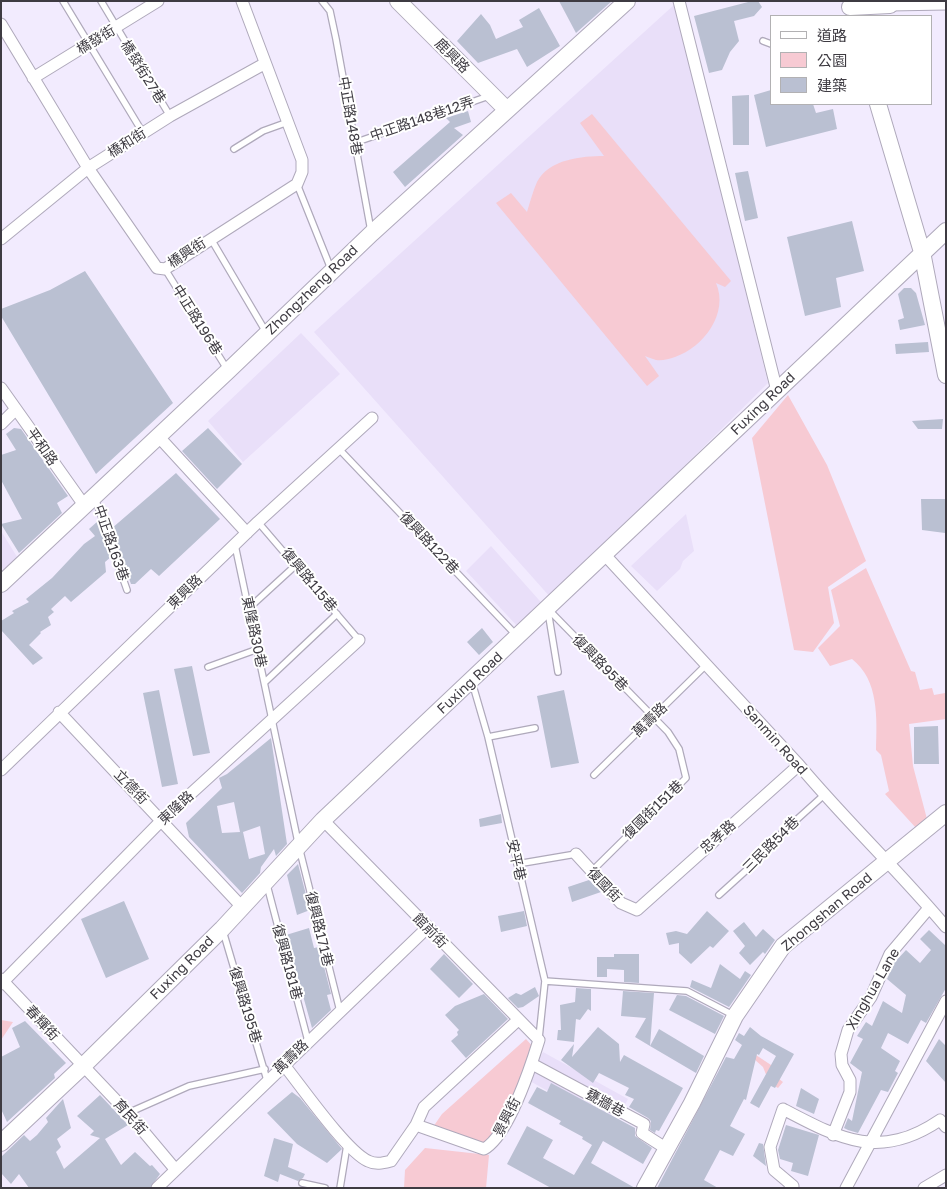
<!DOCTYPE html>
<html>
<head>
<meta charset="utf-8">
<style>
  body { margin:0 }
  #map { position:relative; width:947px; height:1189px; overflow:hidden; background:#f2ebfe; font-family:"Golos Text","Noto Sans TC",sans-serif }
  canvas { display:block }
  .frame { position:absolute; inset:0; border:2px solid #3e3b42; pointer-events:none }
  .legend { position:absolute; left:770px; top:15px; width:162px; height:90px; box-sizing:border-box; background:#fff; border:1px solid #b2b1b3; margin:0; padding:6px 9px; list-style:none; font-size:15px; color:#3e3b42 }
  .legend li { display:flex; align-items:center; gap:10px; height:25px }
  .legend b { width:25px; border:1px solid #b2b1b3 }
</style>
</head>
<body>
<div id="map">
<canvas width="947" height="1189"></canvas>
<div class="frame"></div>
<ul class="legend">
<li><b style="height:6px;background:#fff"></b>道路</li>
<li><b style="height:14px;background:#f7cad3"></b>公園</li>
<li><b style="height:14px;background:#bac0d2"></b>建築</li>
</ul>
</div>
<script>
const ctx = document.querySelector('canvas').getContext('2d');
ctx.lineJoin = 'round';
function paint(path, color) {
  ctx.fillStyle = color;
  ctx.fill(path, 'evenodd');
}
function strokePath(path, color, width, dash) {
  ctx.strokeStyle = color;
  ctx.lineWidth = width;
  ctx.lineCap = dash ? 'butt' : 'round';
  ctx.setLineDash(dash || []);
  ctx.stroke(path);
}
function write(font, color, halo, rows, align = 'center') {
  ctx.font = font + ' "Golos Text","Noto Sans TC",sans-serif';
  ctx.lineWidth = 4;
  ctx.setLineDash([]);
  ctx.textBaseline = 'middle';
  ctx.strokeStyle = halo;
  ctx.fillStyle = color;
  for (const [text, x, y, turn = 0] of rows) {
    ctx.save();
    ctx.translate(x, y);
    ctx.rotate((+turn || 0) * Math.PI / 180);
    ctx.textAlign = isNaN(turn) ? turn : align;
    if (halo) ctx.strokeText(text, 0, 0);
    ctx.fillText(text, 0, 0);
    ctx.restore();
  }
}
paint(new Path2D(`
  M675,4l93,379 -217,215 -237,-266z
  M301,333l39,41 -97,88 -35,-41z
  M686,514l8,37 -11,10 -3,8 -23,22 -26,-25z
  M1,531l18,29 -14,13 -4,-8z
  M491,546l56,63 -28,19 -53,-57z
  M543,1052l85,47 -15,28 -85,-47z`), '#e9dff9');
paint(new Path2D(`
  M592,114l139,167 -6,6 -9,-4c13,30 -12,64 -41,74 -6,2 -13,4 -19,3 -4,-1 -8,-3 -11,-4l14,20 -12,10 -151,-183 15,-10 16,19c3,-10 6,-21 10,-30 12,-23 45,-26 67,-26l-24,-33z
  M788,395l39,70 39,96 -38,26 6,36 -21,29 -19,-2 -42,-212z
  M866,568l45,103 4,1 5,18 12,-2 2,7 11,-2 1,26 -37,5 4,42 14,53 -11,9 -31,-34 4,-3 -8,-36 -5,-5c1,-32 3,-70 -24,-91l-22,7 -12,-18 22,-22 -9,-36z
  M1,1020l12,2 -12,18z
  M526,1039l8,9 -13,39 -31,58 -57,-18 9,-13z
  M756,1055l21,14 -2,7 8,6 -5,6 -13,-8 2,-3 -4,-10 -9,-8z
  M425,1148l64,7 -3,33h-82l1,-18z`), '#f7cad3');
paint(new Path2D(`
  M559,1h53l-36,32z
  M752,1h6l4,6 -8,9 -20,5 5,20 -9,11 -8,18 -13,3 -15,-57z
  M539,8l21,38 -33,21 -10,-18 -39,14 -21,-22 24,-27 9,11 6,14 27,-12 -4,-7z
  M771,90v14h42l3,9 17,-4 4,20 -71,18 -12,-52z
  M749,95v50h-16l-1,-49z
  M468,111l3,11 -17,6 9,7 -58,52 -12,-15 57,-50 -4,-4z
  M748,171l10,47 -13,3 -10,-48z
  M852,221l12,50 -28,7 5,29 -36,9 -18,-79z
  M85,271l88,132 -77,71 -95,-158v-7l49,-19z
  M904,288h7l5,5 9,32 -25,5 -2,-10 6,-2 -6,-24z
  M928,342l1,10 -33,2 -1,-10z
  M943,419l-1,10h-24l-6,-8z
  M14,428l7,1 47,67 -11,7 5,10 -43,40 -18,-29 21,-5 -21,-39v-25l15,-5 -10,-16z
  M208,428l34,36 -25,25 -35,-38z
  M176,473l44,46 -61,57 -8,-7 -16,15h-4l-20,-55z
  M921,499h25l-1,34 -23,-3z
  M98,521l13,36 -6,5 1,10 -35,30 -6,-6 -14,13 3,3 -6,5 3,8 -11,7 1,1 -12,12 14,13 -10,7 -32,-35v-9l13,-8 -2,-2 17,-9 -3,-3 26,-21 32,-34 11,-8 -6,-7z
  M482,628l11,14 -14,13 -12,-13z
  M192,666l18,87 -17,3 -19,-87z
  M159,690l19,94 -16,3 -19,-94z
  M564,690l15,73 -28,5 -14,-72z
  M938,726l1,38h-25v-37z
  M271,738l16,106 -11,12 -2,-7 -13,18 -1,6 -18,20 -53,-56 -3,-14 36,-35 -3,-10 8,-4zM234,802l6,30 -18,1 -5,-27zM260,826l5,28 -16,5 -6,-27z
  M501,814l1,9 -22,4 -1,-8z
  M298,864l12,46 -13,5 -10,-40z
  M589,880l12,12 -29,10 -4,-15z
  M124,901l25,58 -43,19 -25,-59z
  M524,911l3,15 -26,6 -3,-16z
  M707,911l22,20 -16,17 -3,-2 -19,18 -12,-11v-10l-10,2 -3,-12 10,-2 11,3z
  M744,922l12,15 7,-8 12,11 -10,14 -2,-2 -13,13 -11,-12 6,-7 -12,-15z
  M309,928l5,20 5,-1 12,47 -4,1 4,15 -19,18 -26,-93z
  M929,930l17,16v42l-20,35 -5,-3 -13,24 -20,-11 -7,15 19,13 -5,10 3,2 -10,19 -7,-2 -23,43 -10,-3 -4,-2 4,-10 4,3 10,-49 -12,-9 13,-24 -6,-3 9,-14 6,4 11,-25 19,12 4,-18 -19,-16 7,-16 12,-13 14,13 11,-13 -11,-11z
  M444,954l29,30 -14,14 -29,-29z
  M614,954h25v29l-15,-1v-12l-17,-1v8h-10v-20h17z
  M720,964l20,15 5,-8 6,4 -22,32 -39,-20 2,-7 19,8z
  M535,987l4,9 -16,11 -5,1 -10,-10 8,-5 5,2z
  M576,988l15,1v22l-3,-2 -8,11 -4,-1 -2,23 -17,-2 1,-10h3l-1,-25 15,-3z
  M623,991l31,2 -4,53 -15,-9 11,-19 -25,-2z
  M484,994l24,25 -42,39 -15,-17 7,-6 -1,-3 2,-2 -14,-15 10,-9z
  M677,995l9,1 38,20 -9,18 -46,-24z
  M25,1021l41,42 -12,11 1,4 -48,44 -6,-13v-52l19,-10 -8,-19z
  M598,1027l21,17 1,18 4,-7 59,33 -24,43 -3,-1 -1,3 -5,-3 1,-9 -3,-3 -19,-11 5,-8 -9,-4 4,-7 -30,-15 -6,10 -32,-23 13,-16 -2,13z
  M750,1027l11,9 33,18 -19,34 -4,-2 -12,22 -9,-5 26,-47 -13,-8 -4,7 -2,-1 -11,46 -2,-1 -14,27 15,8 -12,22 -13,-6 -16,30 14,8h-61l69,-131 8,2 8,-14 -7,-5 4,-7 5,3z
  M659,1029l45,27 -8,17 -46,-27z
  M939,1039l7,7v37l-20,-22z
  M551,1083l84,45v8l17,12 -9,16 -40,-23 -12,22 44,25h-84l-44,-24 20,-38 26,14 -10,18 31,17 18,-30 -10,-6 1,-2 -24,-13 2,-3 -33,-18 9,-16 10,5z
  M801,1088l18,11 -5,15 -18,-8z
  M292,1092l8,6 42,51 -15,14 -30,-19 -30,-31z
  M100,1095l28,30 -23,14 16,26 14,-13 15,14 2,-1 8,9 -10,14h-121l-10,-14 -8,10 -10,-11v-16l23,-22 6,6 7,-6 11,-13 -2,-4 17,-19 8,29 -14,11 4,8 -5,5 8,17 36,-31 -10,-3 4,-4 -17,-15z
  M786,1125l33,10 -11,41 -17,-5 2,-8 -13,-4 -2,-9z
  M274,1138l19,6 -5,23 17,7 -2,4 -5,3 -18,-7 -2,8 -14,-6z
  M759,1143l4,1 3,22 -13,-10z`), '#bac0d2');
const lane = new Path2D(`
  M63,1l80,132
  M101,1l69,115
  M322,1l8,10 6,28 35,192
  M763,41l8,3
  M354,143l135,-47
  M234,149l29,-18 25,-9
  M297,184l34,85
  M211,239l55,93
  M165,269l62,100
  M339,449l178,187
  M95,498l32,92
  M258,522l101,118
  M235,545l64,302 41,164
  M249,608l47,-43
  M548,609l120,123 11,17 7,29 -95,94
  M548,611l10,61
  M208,667l50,-18
  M265,682l72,-68
  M472,682l16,55 57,244 -6,57
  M488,737l47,-9
  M594,775l112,-110
  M517,864l59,-10
  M267,885l41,156
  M719,895l32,-29 22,-25 51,-46
  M223,931l44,149
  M545,981l142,10 46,24
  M128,1113l61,-27 76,-17
  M302,1183l23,5
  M340,1188l7,-43`);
const street = new Path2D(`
  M679,1l98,390
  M890,5l56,-1
  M1,24l87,144 69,100 8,1 132,-85 5,-12v-12l-60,-159
  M33,78l125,-77
  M1,239l87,-71 82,-52 94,-52
  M1,388l83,117
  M1,424l15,-15
  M158,436l89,97
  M604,554l195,211c47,56 100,106 147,162
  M59,712l184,196
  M1,770l257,-248 114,-104
  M323,820l216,220c-8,26 -31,96 -55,109l-68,-24
  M576,854l45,49 16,7 162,-145
  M1,979l127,134 47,56
  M1,984l161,-164 197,-180
  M532,1064l112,60 -2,9 25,16
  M284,1065c17,21 62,86 84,96 8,4 15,2 23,0l25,-36 8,-18 94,-87
  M833,1135l17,-43v-12l-8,-15 -1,-11 7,-24 23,-33 19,-43 39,-46
  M157,1188l270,-260
  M790,1188l3,-2 -19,-16 -4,-23 13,-38c57,30 97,52 157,11l6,7
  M846,1188l100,-187
  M924,1188l22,-13`);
const secondary = new Path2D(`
  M398,1l109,109
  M850,7l40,-2
  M878,104l44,148 24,123
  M1,584l227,-213 144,-138 255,-232
  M1,1143l81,-76 140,-138 101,-109 623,-589
  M645,1188l47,-85 43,-87 48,-70 163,-133`);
strokePath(lane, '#afa9bb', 8);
strokePath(street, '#afa9bb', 13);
strokePath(secondary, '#afa9bb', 18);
strokePath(lane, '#fff', 5.5);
strokePath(street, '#fff', 11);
strokePath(secondary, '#fff', 16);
write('14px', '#3e3b42', '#fff', [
  ["橋發街",96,40,-31],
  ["鹿興路",452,56,45],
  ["橋發街27巷",143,72,58],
  ["中正路148巷",350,116,80],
  ["中正路148巷12弄",422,119,-19],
  ["橋和街",127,143,-32],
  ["橋興街",187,253,-33],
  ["Zhongzheng Road",312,290,-44],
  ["中正路196巷",197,320,58],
  ["Fuxing Road",763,404,-44],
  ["平和路",42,447,55],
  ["中正路163巷",111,543,71],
  ["復興路122巷",429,543,47],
  ["復興路115巷",309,580,50],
  ["東興路",185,592,-44],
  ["東隆路30巷",254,632,78],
  ["復興路95巷",600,663,46],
  ["Fuxing Road",470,683,-43],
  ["萬壽路",650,720,-44],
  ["Sanmin Road",775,740,48],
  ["立德街",131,787,46],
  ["東隆路",176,808,-43],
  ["復國街151巷",653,810,-44],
  ["忠孝路",718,837,-42],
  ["三民路54巷",771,845,-45],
  ["安平巷",516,860,77],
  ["復國街",604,885,46],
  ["Zhongshan Road",827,912,-40],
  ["復興路171巷",319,929,76],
  ["館前街",430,931,46],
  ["復興路181巷",287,962,75],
  ["Fuxing Road",182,968,-45],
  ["Xinghua Lane",873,989,-60],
  ["復興路195巷",245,1005,73],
  ["春輝街",42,1023,47],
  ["萬壽路",291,1057,-44],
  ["甕牆巷",605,1103,29],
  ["育民街",130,1117,48],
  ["景興街",507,1117,-63]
]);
</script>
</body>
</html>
